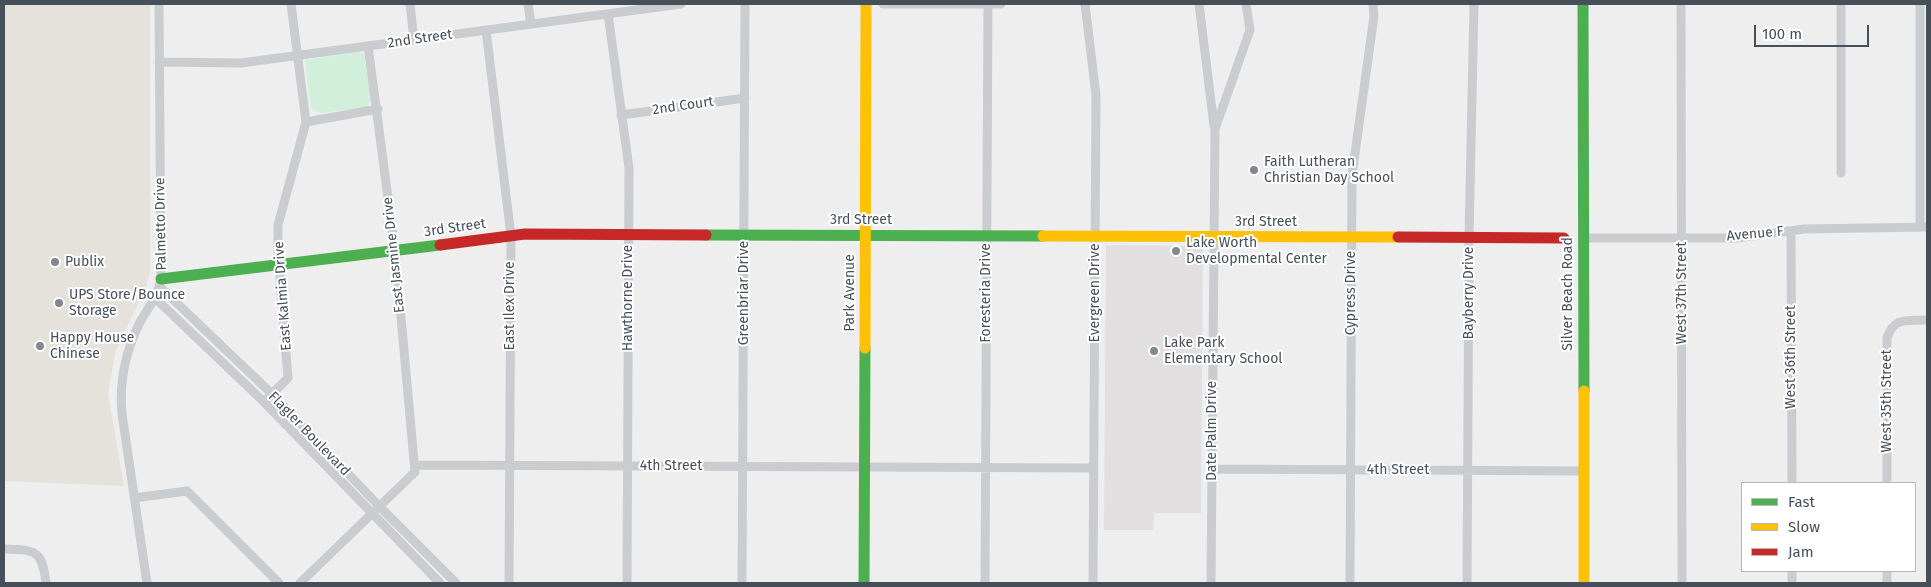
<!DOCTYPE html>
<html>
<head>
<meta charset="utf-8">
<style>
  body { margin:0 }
  #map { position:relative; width:1931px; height:587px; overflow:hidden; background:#efeeee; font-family:"Fira Sans",sans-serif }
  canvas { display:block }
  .frame { position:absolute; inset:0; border:5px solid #45505b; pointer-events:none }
  .legend { position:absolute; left:1741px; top:482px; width:175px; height:90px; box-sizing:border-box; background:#fff; border:1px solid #b5b9bd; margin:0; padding:6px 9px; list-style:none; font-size:15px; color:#45505b }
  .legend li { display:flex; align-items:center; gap:10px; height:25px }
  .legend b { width:25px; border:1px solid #b5b9bd }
  .scale { position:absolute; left:1754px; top:25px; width:115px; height:22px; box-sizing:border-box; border:2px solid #45505b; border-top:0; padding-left:6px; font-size:15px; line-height:18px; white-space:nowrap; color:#45505b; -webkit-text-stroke:4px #fff; paint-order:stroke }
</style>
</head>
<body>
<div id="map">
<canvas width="1931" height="587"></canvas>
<div class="frame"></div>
<ul class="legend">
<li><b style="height:6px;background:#4caf50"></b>Fast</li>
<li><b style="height:6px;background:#ffc107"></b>Slow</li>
<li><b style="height:6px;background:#c62828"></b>Jam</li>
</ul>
<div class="scale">100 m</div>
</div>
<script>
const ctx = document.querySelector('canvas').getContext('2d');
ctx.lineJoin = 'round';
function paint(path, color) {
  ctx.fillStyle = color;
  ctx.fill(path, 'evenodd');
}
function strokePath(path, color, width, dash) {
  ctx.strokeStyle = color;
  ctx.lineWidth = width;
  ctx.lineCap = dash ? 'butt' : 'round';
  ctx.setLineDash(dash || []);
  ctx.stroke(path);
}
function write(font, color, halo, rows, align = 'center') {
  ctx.font = font + ' "Fira Sans",sans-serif';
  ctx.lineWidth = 4;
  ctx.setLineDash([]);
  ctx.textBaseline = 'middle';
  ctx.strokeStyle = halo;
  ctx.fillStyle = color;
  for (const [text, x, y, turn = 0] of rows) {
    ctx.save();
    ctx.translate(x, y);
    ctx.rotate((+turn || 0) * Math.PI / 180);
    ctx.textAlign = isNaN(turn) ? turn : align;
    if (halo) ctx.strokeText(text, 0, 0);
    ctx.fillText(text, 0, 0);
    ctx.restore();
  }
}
paint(new Path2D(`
  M4,4h146v267l-4,16 -31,66 -7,41 16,92 -120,-5z`), '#e4e2db');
paint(new Path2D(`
  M1106,245l97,1 -2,267h-47l-1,17h-49z`), '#e1dfe0');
paint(new Path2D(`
  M358,52l6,2 7,46 -4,7 -45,6 -11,-4 -6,-49z`), '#d2efdc');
strokePath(new Path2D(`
  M410,4l4,36
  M528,4l3,20
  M883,4h118
  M1085,4l11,91 -3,488
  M1199,4l15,122
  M1681,4l1,579
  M1841,4v169
  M608,14l21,154 -2,415
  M486,30l25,206 -2,347
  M159,62l82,1 440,-59
  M621,115l124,-17
  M306,122l72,-13
  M1920,227v-223
  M1791,231l1,252
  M1583,238h154l67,-9 123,-2
  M160,287l112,107 108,113 76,76
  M155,298l109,104 176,181
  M264,402l24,-24 -10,-126v-27l28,-103 -15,-118
  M415,465l679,3
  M1212,469l372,2
  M1887,483v-145c7,-22 21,-17 40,-18
  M134,498l53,-7 92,92
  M4,549c32,1 38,1 42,34
  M1792,571v12
  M1887,571v12
  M147,583l-25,-169c-3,-32 3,-61 17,-90 8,-15 19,-27 22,-45l-2,-275
  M300,583l115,-111 -20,-221 -27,-205
  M742,583l3,-579
  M985,583l3,-579
  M1211,583l4,-454 35,-99 -4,-26
  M1350,583l2,-408 22,-159 -1,-12
  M1467,583l2,-345 5,-234`), '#cacdcf', 9);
strokePath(new Path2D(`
  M1583,4l1,387
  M706,235l337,1
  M161,279l279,-34
  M864,583l1,-235`), '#4caf50', 11);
strokePath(new Path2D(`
  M1043,236l355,1
  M865,348l1,-344
  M1584,391v192`), '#ffc107', 11);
strokePath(new Path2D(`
  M1398,237l166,1
  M440,245l85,-11 181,1`), '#c62828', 11);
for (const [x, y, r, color] of [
  [1254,170,5,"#80878e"],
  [1176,251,5,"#80878e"],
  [55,262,5,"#80878e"],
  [59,303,5,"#80878e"],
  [40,346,5,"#80878e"],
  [1154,351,5,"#80878e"]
]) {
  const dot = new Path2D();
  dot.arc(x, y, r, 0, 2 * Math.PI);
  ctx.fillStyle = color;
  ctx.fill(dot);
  strokePath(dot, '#fff', 2);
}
write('14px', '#45505b', '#fff', [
  ["2nd Street",420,39,-8],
  ["2nd Court",683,106,-8],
  ["3rd Street",861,220],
  ["3rd Street",1266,222],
  ["Palmetto Drive",161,224,-91],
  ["3rd Street",455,228,-8],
  ["Avenue F",1755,234,-5],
  ["East Jasmine Drive",394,255,-96],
  ["Greenbriar Drive",744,293,-90],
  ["Park Avenue",850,293,-90],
  ["Foresteria Drive",986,293,-90],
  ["Evergreen Drive",1095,293,-90],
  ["Cypress Drive",1351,293,-90],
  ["Bayberry Drive",1469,293,-90],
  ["West 37th Street",1682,293,-90],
  ["Silver Beach Road",1568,294,-90],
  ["East Kalmia Drive",283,296,-94],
  ["Hawthorne Drive",628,298,-90],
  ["East Ilex Drive",510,306,-90],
  ["West 36th Street",1791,357,-90],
  ["West 35th Street",1887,401,-90],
  ["Date Palm Drive",1212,431,-90],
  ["Flagler Boulevard",309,434,46],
  ["4th Street",671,466],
  ["4th Street",1398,470]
]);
write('14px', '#45505b', '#fff', [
  ["Faith Lutheran",1264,162],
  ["Christian Day School",1264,178],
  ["Lake Worth",1186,243],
  ["Developmental Center",1186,259],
  ["Publix",65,262],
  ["UPS Store/Bounce",69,295],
  ["Storage",69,311],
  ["Happy House",50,338],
  ["Chinese",50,354],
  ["Lake Park",1164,343],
  ["Elementary School",1164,359]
], 'left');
</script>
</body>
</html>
